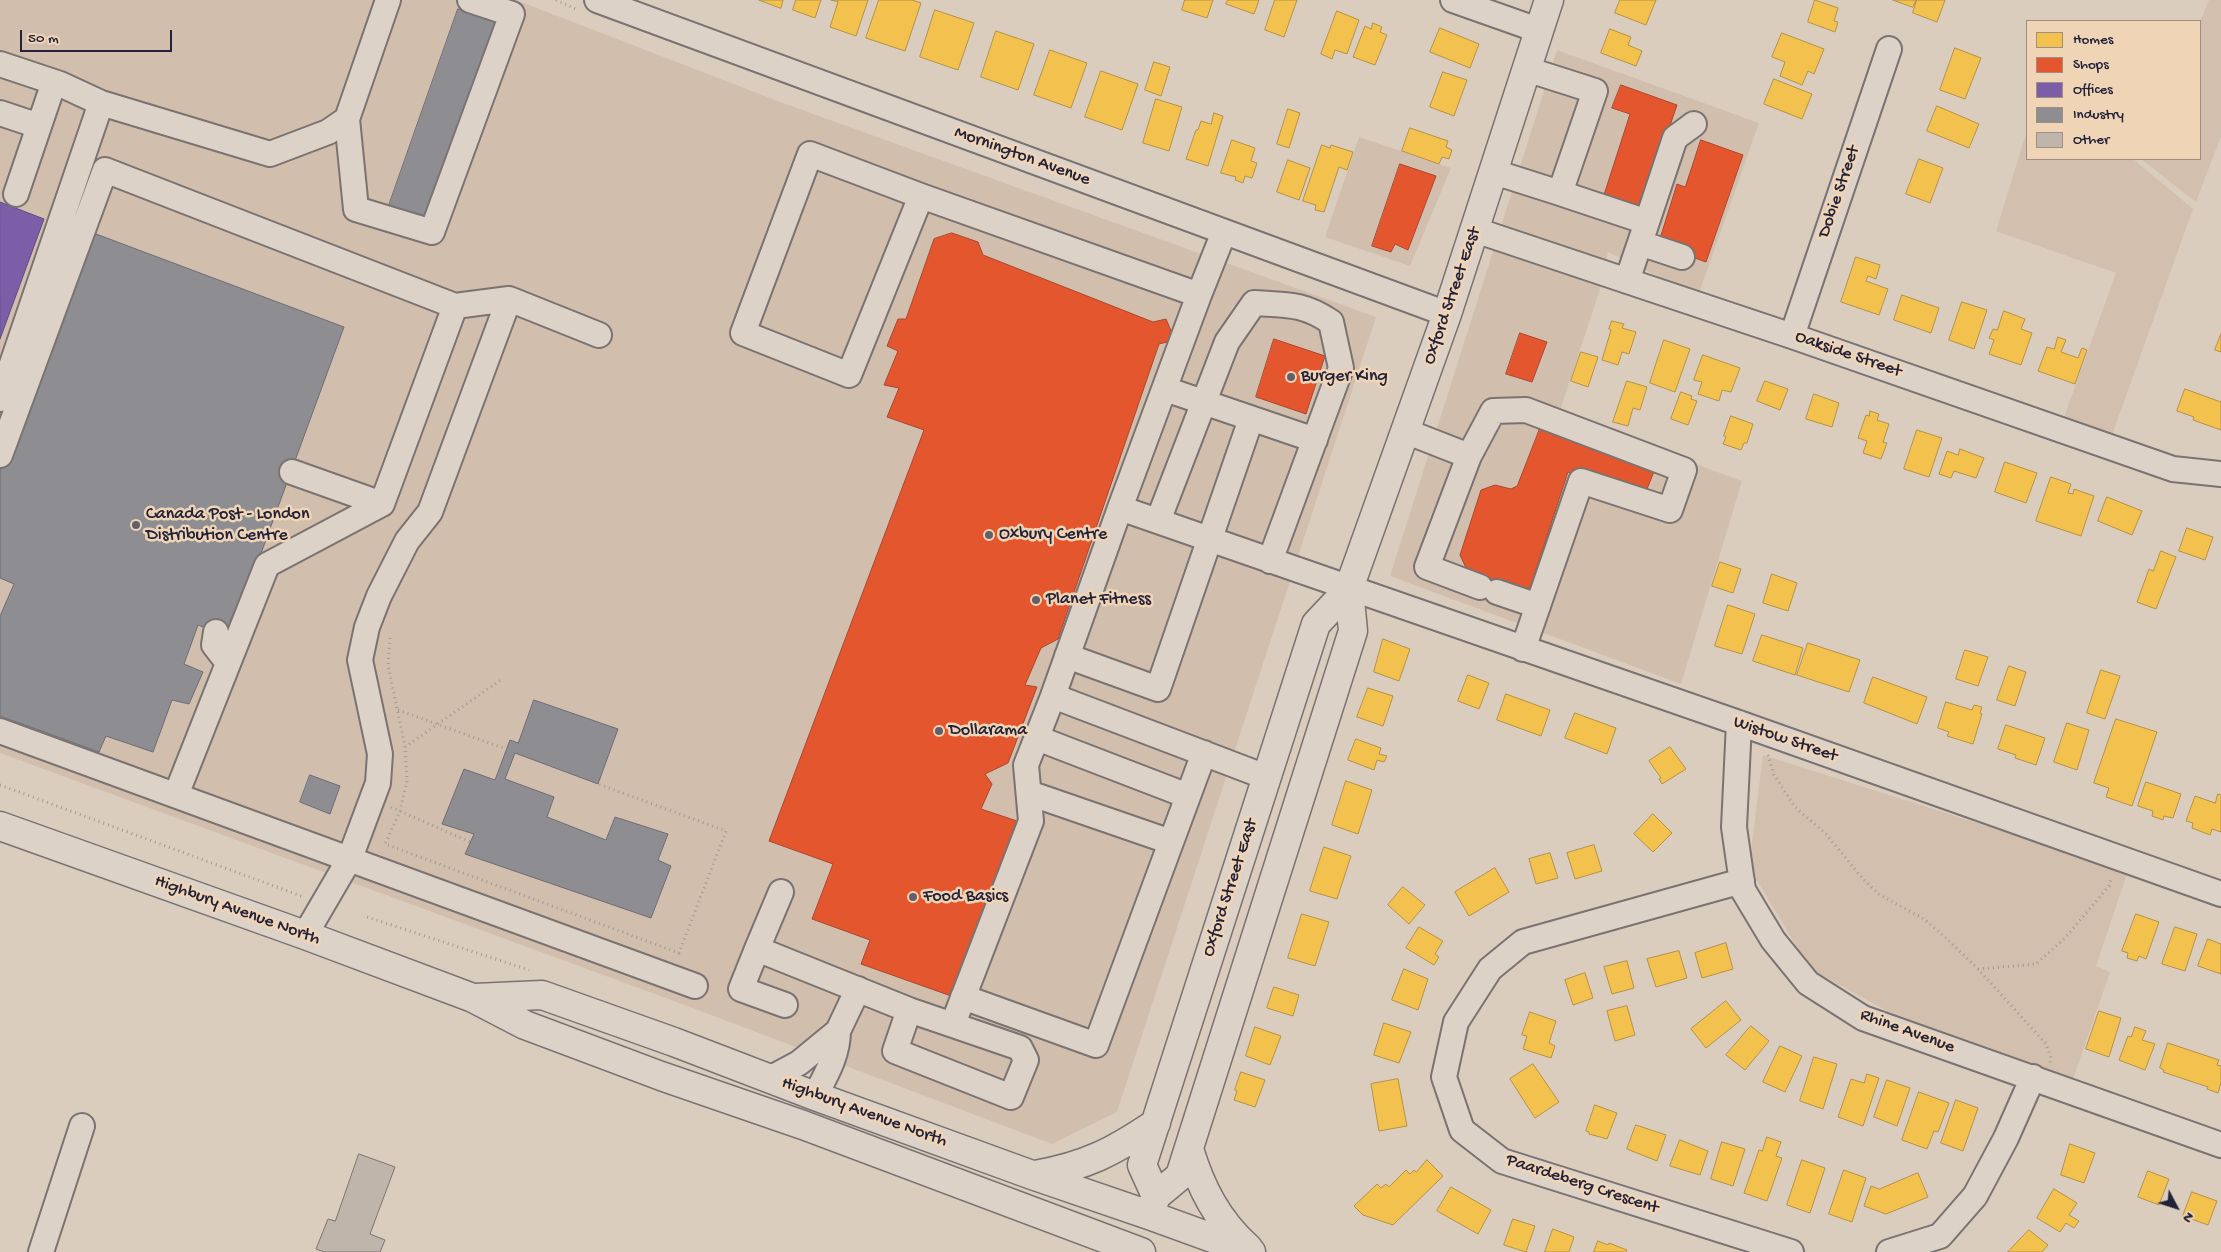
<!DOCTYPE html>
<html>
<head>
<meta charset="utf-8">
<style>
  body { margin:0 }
  #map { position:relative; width:2221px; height:1252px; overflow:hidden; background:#dbcdbe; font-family:"Gochi Hand",sans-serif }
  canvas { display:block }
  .legend { position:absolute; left:2026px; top:20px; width:175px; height:140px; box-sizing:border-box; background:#f0d4b6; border:1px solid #9e8d85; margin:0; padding:6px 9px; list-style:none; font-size:15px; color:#22223b }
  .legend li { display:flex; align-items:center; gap:10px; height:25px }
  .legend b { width:25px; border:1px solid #9e8d85 }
  .north { position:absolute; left:2151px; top:1182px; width:50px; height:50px; -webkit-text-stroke:4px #f0d4b6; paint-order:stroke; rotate:130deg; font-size:14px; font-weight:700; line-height:20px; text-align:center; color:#22223b }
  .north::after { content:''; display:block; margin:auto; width:18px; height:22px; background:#22223b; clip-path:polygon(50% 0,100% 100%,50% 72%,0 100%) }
  .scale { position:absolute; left:20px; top:30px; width:152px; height:22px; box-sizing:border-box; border:2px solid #22223b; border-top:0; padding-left:6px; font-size:15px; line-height:18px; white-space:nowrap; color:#22223b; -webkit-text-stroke:4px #f0d4b6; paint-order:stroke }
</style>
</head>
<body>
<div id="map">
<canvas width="2221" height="1252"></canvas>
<ul class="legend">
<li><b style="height:14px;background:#f2c14e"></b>Homes</li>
<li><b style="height:14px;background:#e4572e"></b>Shops</li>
<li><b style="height:14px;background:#7b5ea7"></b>Offices</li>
<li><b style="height:14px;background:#8d8d92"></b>Industry</li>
<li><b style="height:14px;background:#bfb5ab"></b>Other</li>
</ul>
<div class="north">N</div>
<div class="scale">50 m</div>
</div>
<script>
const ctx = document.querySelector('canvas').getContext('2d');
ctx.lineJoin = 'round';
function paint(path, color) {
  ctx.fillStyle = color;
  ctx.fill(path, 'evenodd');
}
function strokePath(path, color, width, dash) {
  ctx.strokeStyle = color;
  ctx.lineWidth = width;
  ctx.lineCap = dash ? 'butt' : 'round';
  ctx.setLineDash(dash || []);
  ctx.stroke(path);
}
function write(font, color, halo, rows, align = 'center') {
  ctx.font = font + ' "Gochi Hand",sans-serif';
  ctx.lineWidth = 5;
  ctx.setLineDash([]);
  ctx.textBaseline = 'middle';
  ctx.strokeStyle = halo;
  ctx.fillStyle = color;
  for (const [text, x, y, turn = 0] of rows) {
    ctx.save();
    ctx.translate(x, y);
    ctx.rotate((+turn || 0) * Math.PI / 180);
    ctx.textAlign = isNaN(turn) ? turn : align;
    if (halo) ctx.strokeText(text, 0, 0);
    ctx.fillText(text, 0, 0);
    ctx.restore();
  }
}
paint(new Path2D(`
  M0,0h516l267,103 593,214 -259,795 -65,32 -370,-140 -682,-251z
  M1557,50l202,73 -61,173 -90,-44 -6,31 -43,131 183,67 -61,203 -291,-108z
  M1359,137l92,31 -41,98 -85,-29z`), '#d2beac');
paint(new Path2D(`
  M2209,0h12v136l-25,66 -55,-43h59v-137z
  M2027,130v29h106l60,50 -81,226 -49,-15 53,-147 -120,-42z
  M1763,755l365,116 -32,95 14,6 -39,113 -156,-59 -105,-57 -61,-102z`), '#d2bfad');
const homes = new Path2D(`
  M759,0h24l-2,8z
  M796,0h25l-6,18 -22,-8z
  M831,0h37l-12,36 -26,-9 8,-25z
  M879,0h33l9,3 -16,48 -39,-13z
  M1185,0h28l-6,18 -25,-8z
  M1228,0h31l-5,14 -28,-10z
  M1275,0h22l-13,37 -19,-7z
  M1620,0h36l-10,25 -31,-12z
  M1815,0l23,8 -4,13 4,1 -3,10 -27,-10z
  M1893,0h23l-3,7z
  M1917,0h28l-8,22 -24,-9z
  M935,10l39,13 -16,47 -38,-13z
  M1337,11l22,9 -12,34 -12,-4 -3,9 -11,-5z
  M1373,23l9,4 -2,5 7,3 -12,30 -22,-8 12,-31 6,3z
  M1440,28l39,16 -9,24 -40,-16z
  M1610,29l21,8 -3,8 14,6 -6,15 -35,-13z
  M996,31l38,13 -16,46 -37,-13z
  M1782,33l42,16 -10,25 -6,-3 -6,14 -22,-9 5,-14 -13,-5z
  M1955,48l26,10 -16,41 -25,-9z
  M1050,50l37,13 -16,45 -37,-13z
  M1154,62l16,5 -9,29 -16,-6z
  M1101,71l37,13 -16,46 -37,-13z
  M1443,72l24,8 -13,36 -24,-9z
  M1774,79l38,15 -10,25 -38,-15z
  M1156,99l26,8 -13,44 -26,-8z
  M1937,106l42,18 -10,24 -42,-17z
  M1288,109l12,4 -11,35 -12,-4z
  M1214,113l9,3 -15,50 -22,-7 10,-29h2l3,-9 10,3z
  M1410,128l38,13 -2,6 6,3 -3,9 -7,-2 -3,7 -37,-13z
  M1232,140l23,8 -4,13 6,2 -5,15 -7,-2 -2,7 -8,-3 1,-3 -15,-4z
  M1322,145l8,3 1,-3 22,7 -6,18 -8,-3 -15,45 -9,-2 1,-5 -13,-4z
  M1919,159l24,9 -13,35 -24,-9z
  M1288,160l22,8 -11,32 -22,-8z
  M1856,257l24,8 -4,14 -8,-3 -2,5 22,8 -9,26 -38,-13z
  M1902,295l37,13 -8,25 -37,-13z
  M1962,302l25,8 -13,39 -25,-9z
  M2004,311l21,8 -4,10 11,4 -11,32 -32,-11 5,-14 -5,-2 4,-9 4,1z
  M1612,321l12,3 -2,4 14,4 -7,22 -7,-2 -4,13 -16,-5 9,-30 -2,-1z
  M2221,334v18l-6,-2z
  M2058,337l8,3 -5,12 17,6 4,-10 5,2 -12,34 -37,-13 9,-24 7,2z
  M1664,340l26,9 -15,43 -25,-9z
  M1581,352l17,5 -10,30 -17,-6z
  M1703,355l37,13 -9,24 -9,-2 -3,11 -21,-7 4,-12 -8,-2z
  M1627,381l20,6 -7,23 -7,-2 -5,18 -15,-4z
  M1765,381l23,8 -8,21 -23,-9z
  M2185,389l36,13v28l-28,-10 1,-3 -17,-6z
  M1681,392l11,4 -1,3 6,2 -9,24 -17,-6z
  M1814,394l25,9 -7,24 -26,-8z
  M1870,411l9,3 -2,6 12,4 -6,18 4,1 -6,16 -18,-6 4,-12 -9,-3 8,-23 3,1z
  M1731,416l22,8 -6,19h-3l-3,7 -18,-6 3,-7 -2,-1z
  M1917,430l25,8 -13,39 -25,-8z
  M1960,449l24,9 -8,20 -22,-7 -3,7 -12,-4 8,-23 11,4z
  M2005,462l32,11 -11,30 -31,-11z
  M2051,477l20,7 -3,9 5,1 1,-5 20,7 -13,40 -45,-15z
  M2107,497l35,14 -10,24 -34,-14z
  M2187,528l26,9 -8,23 -26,-9z
  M2161,551l15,6 -20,52 -19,-7 12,-33 4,2z
  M1720,562l21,7 -8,24 -21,-7z
  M1772,574l25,9 -9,28 -25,-8z
  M1728,605l27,9 -13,40 -27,-8z
  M1762,635l41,13 -8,27 -42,-14z
  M1383,639l27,10 -11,32 -25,-9z
  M1808,643l52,17 -11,32 -52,-17z
  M1965,650l23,7 -10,29 -22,-7z
  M2009,666l17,6 -11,34 -18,-6z
  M2101,670l19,6 -15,43 -18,-6z
  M1468,675l21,8 -10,26 -21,-8z
  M1873,677l54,20 -10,27 -53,-21z
  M1368,688l25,8 -10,30 -26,-9z
  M1506,694l44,16 -9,26 -44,-16z
  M1946,702l26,8 2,-5 8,2 -2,6 2,1 -9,30 -26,-8 2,-4 -11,-4z
  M1575,713l41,15 -9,26 -42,-16z
  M2116,719l41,13 -25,74 -26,-9 3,-9 -15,-5z
  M2067,723l22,7 -12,40 -23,-8z
  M2006,725l39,13 -9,27 -21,-7 1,-3 -18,-6z
  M1356,739l25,9 -2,6 8,2 -3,6 -7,-2 -3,10 -26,-10z
  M1670,747l16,22 -24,15 -3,-5 2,-1 -12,-17z
  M1346,781l26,9 -14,44 -26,-9z
  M2146,782l35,12 -8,24 -9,-2 -1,4 -11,-4 1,-5 -15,-5z
  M2218,794l3,1v37l-9,-3 -2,6 -18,-7 1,-5 -7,-2 9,-25 20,7z
  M1653,814l19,19 -19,19 -19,-18z
  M1594,845l8,26 -27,8 -8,-26z
  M1324,847l27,9 -14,43 -27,-8z
  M1550,853l8,25 -22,6 -7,-25z
  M1495,868l14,24 -40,24 -14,-24z
  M1403,887l22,18 -16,19 -21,-19z
  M1302,914l27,8 -14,44 -27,-8z
  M2136,914l23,8 -13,37 -7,-3 -2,5 -10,-3 1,-5 -6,-2z
  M1419,927l24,14 -8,13 4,3 -5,8 -28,-17z
  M2175,927l22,7 -12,37 -23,-7z
  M2208,939l13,5v30l-23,-8z
  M1726,943l7,26 -31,9 -7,-25z
  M1679,951l8,27 -31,9 -9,-28z
  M1627,961l7,27 -22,6 -8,-27z
  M1404,969l24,10 -10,31 -26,-10z
  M1585,973l8,25 -20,7 -8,-25z
  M1274,987l25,8 -6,21 -26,-8z
  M1726,1001l15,19 -35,28 -15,-19z
  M1627,1006l8,29 -20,6 -8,-30z
  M2099,1011l22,7 -12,39 -23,-8z
  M1530,1012l26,9 -7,22 6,3 -4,12 -28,-9 4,-13 -5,-1z
  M1384,1023l27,9 -12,31 -25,-8z
  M1751,1026l18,15 -24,29 -19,-15z
  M1255,1027l26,9 -11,29 -24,-9z
  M2135,1027l11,4 -4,9 13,4 -10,26 -26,-10 9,-24 3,1z
  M2168,1043l51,17 -2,5 4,1v17l-3,10 -11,-4 1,-2 -45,-15 1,-2 -4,-2z
  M1780,1046l22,10 -17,36 -22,-10z
  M1814,1057l23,7 -14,45 -23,-8z
  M1533,1064l26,38 -24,16 -25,-39z
  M1241,1072l24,8 -10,27 -21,-7 3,-9 -2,-1z
  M1867,1074l12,4 -16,48 -25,-9 13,-38 13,4z
  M1398,1079l9,47 -28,5 -8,-47z
  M1887,1080l23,8 -13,38 -23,-9z
  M1919,1092l30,11 -11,29 -4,-1 -7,18 -25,-9z
  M1956,1100l22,8 -15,43 -22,-8z
  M1595,1105l22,8 -10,26 -18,-5v-2l-3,-1z
  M1636,1125l30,10 -9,26 -30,-12z
  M1767,1137l14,5 -5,14 6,2 -15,43 -23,-8 15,-43 3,1z
  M1680,1140l28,11 -8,24 -30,-9z
  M1722,1142l23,7 -12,37 -22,-7z
  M2070,1144l25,9 -11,30 -23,-8z
  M1427,1160l16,16 -50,49 -30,-10 -9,-9 23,-22 4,4 5,-4 3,3 17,-17 4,4 4,-4 2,2z
  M1802,1160l23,8 -15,45 -23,-8z
  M1844,1170l22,8 -14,44 -23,-8z
  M2148,1171l21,8 -10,26 -21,-8z
  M1918,1173l10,24 -42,17 -22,-8 7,-20 8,3z
  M1451,1187l40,23 -13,24 -41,-23z
  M2054,1189l23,14 -8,12 10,6 -5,7 -8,-5 -6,9 -23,-14z
  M2192,1192l25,9 -9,24 -25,-9z
  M1513,1219l22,7 -9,26 -22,-7z
  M1553,1229l21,8 -5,15h-24z
  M2029,1230l19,15 -6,7h-34z
  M1598,1241l10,4 1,-2 18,7 -1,2h-32z`);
paint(homes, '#f2c14e');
strokePath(homes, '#b49148', 1);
const shops = new Path2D(`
  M1621,85l56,20 -36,105 -38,-12 27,-84 -18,-6z
  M1701,140l42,15 -37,107 -48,-17 19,-61 8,3z
  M1400,164l36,12 -28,74 -13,-6 -4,8 -19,-6z
  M952,233l26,9 5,13 170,67 13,-3 9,21 -16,4 -101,295 -17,9 -16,37 12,2 -29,76 -23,11 7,10 -11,25 36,12 -63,176 -93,-33 9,-24 -58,-21 21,-55 -64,-23 155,-411 -37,-13 12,-29 -15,-3 14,-34 -11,-5 11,-27h8l28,-80z
  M1520,333l27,9 -15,40 -26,-8z
  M1274,339l51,17 -19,58 -50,-17z
  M1541,426l114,43 -12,30 -75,-27 -40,122 -60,-22 -8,-17 21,-65 14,-5 16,4 6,-3z`);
paint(shops, '#e4572e');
strokePath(shops, '#aa4732', 1);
const offices = new Path2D(`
  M0,202l44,17 -44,120z`);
paint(offices, '#7b5ea7');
strokePath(offices, '#604c87', 1);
const industry = new Path2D(`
  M458,9l39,13 -75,202 -35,-13z
  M88,231l256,96 -114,311 -32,-13 -14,39 19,8 -14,32 -17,-4 -19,52 -47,-16 -7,16 -99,-36v-100l14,-32 -14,-6v-107z
  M534,700l84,29 -20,55 -83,-31 -10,26 49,18 -7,20 59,23 9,-23 53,17 -10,26 13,6 -20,52 -186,-64 9,-20 -32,-10 22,-55 31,11 15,-40 8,3z
  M310,775l30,11 -10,28 -30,-12z`);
paint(industry, '#8d8d92');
strokePath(industry, '#6d6d78', 1);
const building = new Path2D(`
  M359,1154l36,13 -25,67 15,6 -5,12h-56l-8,-3 12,-30 7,2z`);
paint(building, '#bfb5ab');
strokePath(building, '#7a7372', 1);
const minor = new Path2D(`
  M388,0l-41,119 9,90 76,23 80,-218 -42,-14
  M597,0l850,314
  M1453,0l85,30
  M0,64l60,20 41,19 169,51 58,-22 19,-13
  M0,113l39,13
  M1494,172l66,21 35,-102 -69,-22
  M1560,193l87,29 -20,59
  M16,194l38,-112
  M921,196l-72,179 -106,-42 67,-179 111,42 278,99 25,-63
  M1647,222l28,-84 19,-14
  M1475,230l317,106 381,133 48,5
  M1640,243l42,14
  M1199,295l-79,213 619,215 482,171
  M455,306l54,-7 90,36
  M1792,336l97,-287
  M1165,389l150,51
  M0,399l101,-296
  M1405,431l64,25 -42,111 53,20
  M0,455l105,-285 350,136 -73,198 -115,61 -91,230
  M1469,456l24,-45 33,-1 158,60 -14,40 -89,-29 -58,168
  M292,472l90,32
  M1158,521l69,-179 27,-39c33,2 49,0 77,19l10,46 -71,193
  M1497,592l41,14
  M216,632l-2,13 14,18
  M1067,656l91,33 93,-270
  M1053,696l67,-188
  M1739,723l-5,104 9,63 30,50 35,43 55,35 358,127
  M0,731l695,255
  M1037,738l151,58
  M1029,793l142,49
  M1742,881l-219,61 -33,27 -34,53 -12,55 18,53 40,31 289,91
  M781,892l-24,57 152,61 111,38 6,12 -15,37 -116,-46 14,-41
  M305,935l45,-77 28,-75 2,-29 -20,-94 7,-33 12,-31 28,-55 23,-29 79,-213
  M757,949l-16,40 44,16
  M963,997l133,48 108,-292
  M953,1024l78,-203 -5,-56 27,-69 213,81
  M771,1078l28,-15 39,-32 20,-42
  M815,1096c11,-21 23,-41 23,-65
  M41,1252l41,-126
  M1889,1252l51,-16 35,-40 31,-58 27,-61`);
const major = new Path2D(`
  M0,826l305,109 168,63 52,27 136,51 142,49 338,127
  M475,998l67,-3 132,47 141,54 217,79 117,40 102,37
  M1189,1149c12,39 28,71 59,99
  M1035,1175c51,-9 78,-23 121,-52
  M1156,1196l-14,-31 174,-541 33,-35 4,-12 94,-263 102,-314
  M1150,1213l6,-17 24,-20 173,-545 -4,-42`);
strokePath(minor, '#7a7372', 28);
strokePath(major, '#7a7372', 31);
strokePath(new Path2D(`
  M556,0l22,10
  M390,638l-2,27 17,82 2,34 -7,30 -15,33 294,109 47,-122 -128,-47
  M398,710l108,39
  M405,747l97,-68
  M1768,755l6,20 21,32 31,27 37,45 17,16 44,24 22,19 32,31 68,75 5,14 -1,5
  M0,785l304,112
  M391,807l79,35
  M367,917l162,53
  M1978,969l58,-5 29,-26 44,-52 3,-8`), '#a09994', 3, [1, 4]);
strokePath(minor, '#ddd2c7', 24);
strokePath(major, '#ddd2c7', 28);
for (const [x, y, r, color] of [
  [1291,377,5,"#635e69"],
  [136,525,5,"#635e69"],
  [989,535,5,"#635e69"],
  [1036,600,5,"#635e69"],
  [939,731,5,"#635e69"],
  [913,897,5,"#635e69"]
]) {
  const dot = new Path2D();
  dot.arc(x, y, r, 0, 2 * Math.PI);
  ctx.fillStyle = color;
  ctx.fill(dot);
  strokePath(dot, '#f0d4b6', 2);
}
write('18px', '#22223b', '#f0d4b6', [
  ["Mornington Avenue",1022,157,20],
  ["Dobie Street",1840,192,-71],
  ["Oxford Street East",1453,296,-71],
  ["Oakside Street",1848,355,19],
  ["Wistow Street",1785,740,19],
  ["Oxford Street East",1231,888,-72],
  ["Highbury Avenue North",237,911,20],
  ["Rhine Avenue",1907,1032,20],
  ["Highbury Avenue North",864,1113,20],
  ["Paardeberg Crescent",1582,1185,18]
]);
write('18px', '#22223b', '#f0d4b6', [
  ["Burger King",1301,377],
  ["Canada Post - London",146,515],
  ["Distribution Centre",146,536],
  ["Oxbury Centre",999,535],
  ["Planet Fitness",1046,600],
  ["Dollarama",949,731],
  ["Food Basics",923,897]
], 'left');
</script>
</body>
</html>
